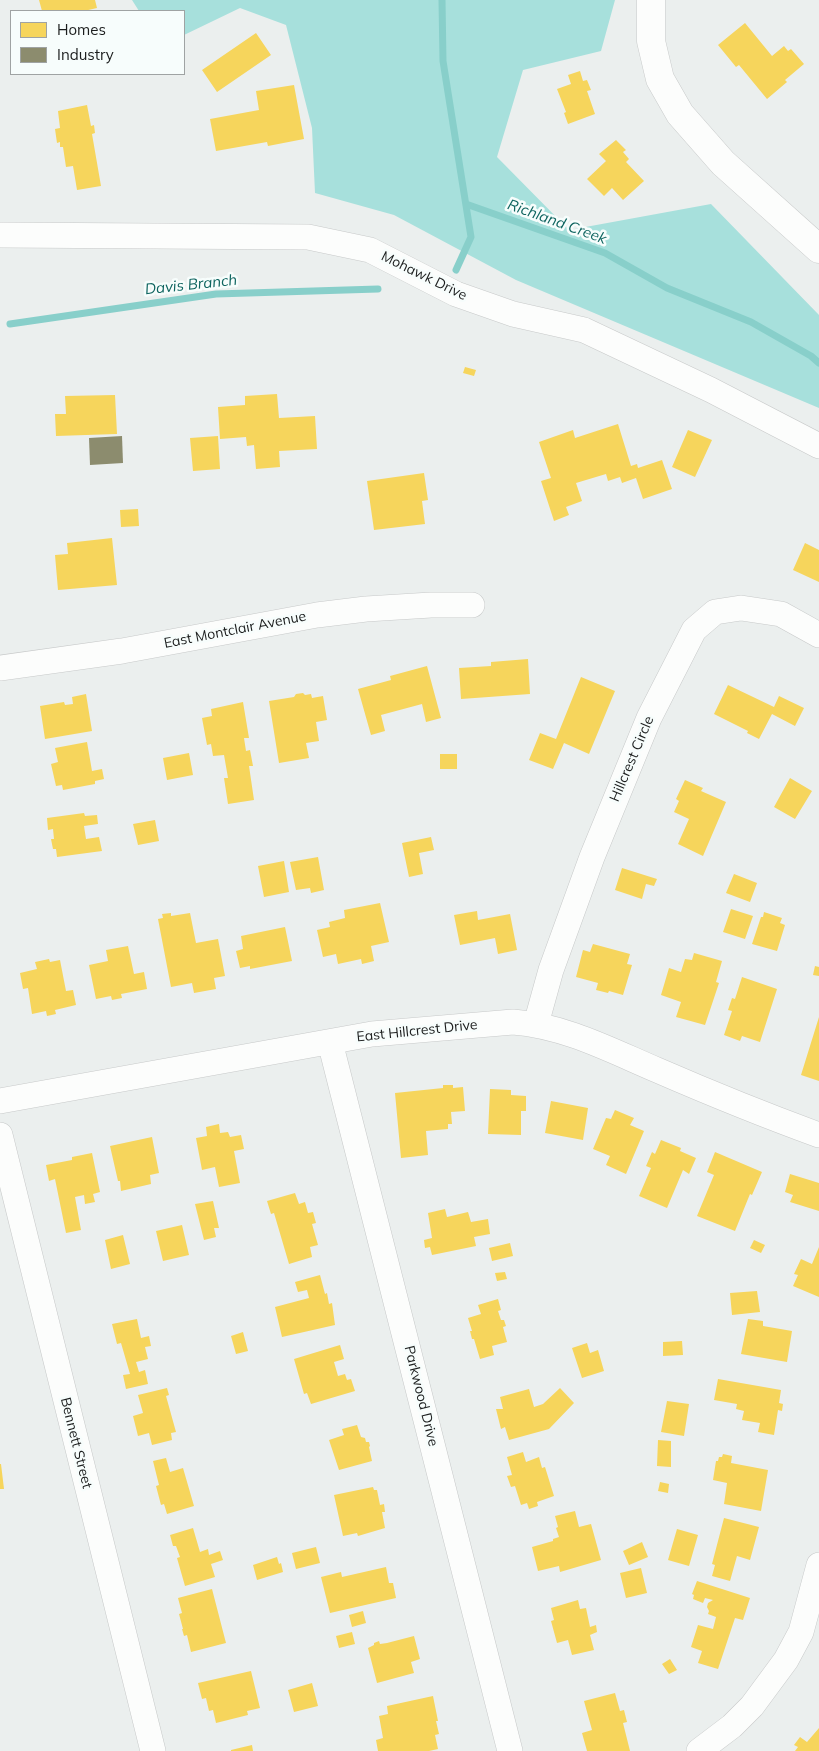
<!DOCTYPE html>
<html>
<head>
<meta charset="utf-8">
<style>
  body { margin:0 }
  #map { position:relative; width:819px; height:1751px; overflow:hidden; background:#ebefee; font-family:Mulish,sans-serif }
  canvas { display:block }
  .legend { position:absolute; left:10px; top:10px; width:175px; height:65px; box-sizing:border-box; background:#f7fdfc; border:1px solid #9fa3a3; margin:0; padding:6px 9px; list-style:none; font-size:15px; color:#1b1d1d }
  .legend li { display:flex; align-items:center; gap:10px; height:25px }
  .legend b { width:25px; border:1px solid #9fa3a3 }
</style>
</head>
<body>
<div id="map">
<canvas width="819" height="1751"></canvas>
<ul class="legend">
<li><b style="height:14px;background:#f6d55c"></b>Homes</li>
<li><b style="height:14px;background:#8c8c6e"></b>Industry</li>
</ul>
</div>
<script>
const ctx = document.querySelector('canvas').getContext('2d');
ctx.lineJoin = 'round';
function paint(path, color) {
  ctx.fillStyle = color;
  ctx.fill(path, 'evenodd');
}
function strokePath(path, color, width, dash) {
  ctx.strokeStyle = color;
  ctx.lineWidth = width;
  ctx.lineCap = dash ? 'butt' : 'round';
  ctx.setLineDash(dash || []);
  ctx.stroke(path);
}
function write(font, color, halo, rows, align = 'center') {
  ctx.font = font + ' Mulish,sans-serif';
  ctx.lineWidth = 5;
  ctx.setLineDash([]);
  ctx.textBaseline = 'middle';
  ctx.strokeStyle = halo;
  ctx.fillStyle = color;
  for (const [text, x, y, turn = 0] of rows) {
    ctx.save();
    ctx.translate(x, y);
    ctx.rotate((+turn || 0) * Math.PI / 180);
    ctx.textAlign = isNaN(turn) ? turn : align;
    if (halo) ctx.strokeText(text, 0, 0);
    ctx.fillText(text, 0, 0);
    ctx.restore();
  }
}
paint(new Path2D(`
  M132,0h483l-14,51 -78,19 -26,87 72,73 142,-26 108,111v93l-303,-128 -122,-65 -79,-22 -3,-65 -26,-103 -46,-17 -56,27v-24h-45z`), '#a7e0dc');
paint(new Path2D(`
  M39,0h56l2,8 -13,3h-42z
  M745,23l27,33 12,-10 4,5 3,-2 13,15 -19,16 2,2 -20,17 -28,-34 -3,2 -18,-22z
  M256,33l15,22 -54,37 -15,-22z
  M580,71l3,10 4,-1 4,10 -4,1 8,23 -27,10 -4,-11 2,-1 -9,-23 14,-5 -3,-9z
  M294,85l10,54 -36,7 -1,-4 -51,9 -6,-32 49,-9 -3,-19z
  M87,105l4,21 3,-1 1,8 -3,1 9,52 -24,4 -4,-24 -7,1 -3,-20h-3v-5l-3,1 -2,-14 5,-1 -2,-17z
  M616,140l10,10 -3,2 6,7 -3,3 18,19 -21,19 -11,-12 -8,8 -17,-17 19,-18 -7,-7z
  M465,367l11,3 -2,6 -11,-3z
  M277,394l2,24 36,-2 2,33 -38,2 1,16 -24,2 -2,-24 -7,1 -1,-9 -26,2 -2,-32 27,-2v-9z
  M115,395l2,39 -61,2 -1,-22h11l-1,-18z
  M618,424l13,42 6,-2 1,4 24,-8 10,29 -29,10 -7,-21 -14,5 -2,-6 -12,4 -2,-7 -30,9 6,18 -16,6 3,8 -15,6 -13,-40 10,-3 -12,-36 34,-12 2,8z
  M688,430l24,10 -17,37 -23,-10z
  M218,436l2,33 -27,2 -3,-33z
  M424,473l4,27 -6,1 3,23 -51,6 -7,-49z
  M138,509l1,17 -18,1 -1,-17z
  M112,538l5,47 -59,5 -3,-35 13,-1 -1,-11z
  M805,543l14,7v32l-26,-12z
  M528,659l2,35 -69,5 -2,-31 32,-2v-4z
  M427,666l14,52 -15,4 -4,-18 -41,11 4,16 -14,4 -13,-46 33,-9 -1,-4z
  M581,677l34,14 -26,63 -25,-11 -11,26 -24,-9 11,-27 16,6z
  M728,685l46,22 5,-11 25,12 -9,18 -23,-12 -13,25 -12,-6 1,-2 -34,-17z
  M303,693l2,2 6,-1 1,4 11,-2 4,24 -11,2 3,19 -13,2 3,15 -30,5 -10,-62 25,-4 2,-3z
  M86,694l6,37 -47,8 -5,-33 24,-4 1,3 8,-1 -1,-7z
  M243,702l6,36h-5l2,13 4,-1 3,16h-4l5,34 -26,4 -4,-26h4l-4,-23 -11,1 -2,-12 -4,1 -5,-27 10,-2 -1,-7z
  M87,742l5,29 10,-2 2,10 -9,2v3l-32,6 -1,-5 -6,1 -5,-22 7,-2 -3,-14z
  M189,753l4,22 -26,5 -4,-22z
  M440,754h17v15h-17z
  M790,778l22,13 -17,28 -21,-12z
  M685,780l18,8 -2,3 25,11 -23,54 -25,-12 11,-25 -15,-7 5,-11 -3,-2z
  M84,813l1,3 12,-1 1,9 -14,2 2,13 13,-2 3,14 -45,6 -1,-8h-3l-2,-10h3l-1,-10 -5,1 -1,-12z
  M155,820l4,21 -21,4 -5,-21z
  M431,837l3,13 -15,3 4,21 -14,3 -7,-34z
  M318,857l6,33 -13,3 -1,-5 -14,2 -6,-28z
  M284,861l5,31 -25,5 -6,-31z
  M622,868l35,11 -3,7 -8,-2 -4,15 -27,-9z
  M734,874l23,9 -7,19 -24,-9z
  M380,903l9,39 -18,4 3,15 -12,3 -1,-5 -23,5 -2,-10 -13,3 -6,-27 13,-3 -1,-5 16,-4 -1,-8z
  M731,909l22,7 -8,23 -22,-7z
  M477,911l1,9 32,-6 7,36 -19,4 -3,-16 -35,7 -6,-30z
  M764,912l18,6 -2,5 5,2 -8,26 -25,-7 9,-27h2z
  M171,913v3l19,-3 6,30 22,-4 7,37 -11,2 2,11 -22,4 -2,-10 -21,4 -13,-68 5,-1 -1,-4z
  M285,927l7,34 -42,8v-3l-10,2 -4,-17 7,-2 -2,-13z
  M593,944l37,10 -3,10 5,1 -9,30 -14,-4 -1,2 -12,-3 2,-7 -22,-6 7,-27 7,2z
  M128,946l6,28 10,-2 3,17 -26,5 1,4 -10,2 -1,-4 -15,3 -7,-34 19,-4 -2,-11z
  M694,953l28,8 -6,21 3,1 -14,42 -29,-8 5,-15 -20,-7 8,-27 12,4 4,-13 7,1z
  M49,959l1,3 10,-2 6,31 7,-1 3,15 -21,5 1,4 -9,2 -1,-5 -14,3 -4,-26 -5,1 -3,-16 17,-4 -2,-7z
  M815,966l4,1v9l-6,-1z
  M742,977l35,12 -17,53 -18,-6 -2,5 -16,-6 8,-24 -4,-1 4,-12 3,1z
  M819,1017v64l-18,-6z
  M443,1085h10v3l10,-1 2,24 -14,1 1,12h-4v5l-22,2 2,24 -27,3 -6,-65 48,-5z
  M490,1089l21,1v5l15,1v15h-5v24l-33,-1z
  M551,1101l37,7 -5,32 -38,-7z
  M615,1110l19,8 -4,7 14,6 -18,43 -20,-9 4,-9 -17,-7 13,-31 5,1z
  M219,1124l1,9 8,-1 2,5 11,-2 3,14 -10,2 6,32 -21,4 -4,-20 -13,3 -6,-32 11,-2 -1,-9z
  M152,1137l7,36 -9,2 1,9 -30,7 -1,-10h-2l-8,-35z
  M661,1140l20,8 -1,3 16,7 -7,16 -6,-4 -16,38 -28,-12 12,-28 -5,-2 6,-14 3,2z
  M715,1152l47,20 -10,23 -2,-1 -15,37 -38,-15 17,-41 -7,-3z
  M92,1153l8,39 -7,2 2,8 -10,2 -1,-9 -9,2 6,33 -15,3 -11,-54 -6,2 -3,-16 26,-5v-3z
  M790,1174l29,9v28l-29,-9 3,-7 -8,-3z
  M295,1193l4,11 6,-2 3,11 5,-1 3,11 -4,1 6,21 -8,2 2,10 -23,7 -15,-51 -3,1 -4,-13z
  M213,1201l6,27h-5l2,9 -12,3 -9,-36z
  M445,1209l2,8 21,-5 3,10 17,-3 2,15 -16,3 2,9 -44,9 -2,-8 -5,1 -1,-8 8,-2 -4,-25z
  M182,1225l7,30 -26,6 -7,-30z
  M123,1235l7,29 -19,5 -6,-29z
  M754,1240l11,5 -4,8 -11,-5z
  M510,1243l3,13 -21,5 -3,-13z
  M819,1247v50l-26,-11 5,-11 -4,-1 7,-15 11,5z
  M505,1272l2,7 -10,2 -2,-8z
  M320,1275l5,19 2,-1 2,11 3,-1 3,22 -53,12 -7,-30 34,-9 -2,-8 -9,2 -3,-10z
  M757,1291l3,21 -28,3 -2,-22z
  M498,1299l3,11 -3,1 3,9h3l2,6 -3,1 4,15 -15,4 2,9 -14,4 -6,-20h-2l-2,-8h2l-4,-13 13,-4 -3,-9z
  M137,1319l4,19 8,-2 2,10 -6,1 3,12 -12,3 3,10 6,-2 3,14 -22,5 -3,-14 7,-1 -9,-31 -4,1 -5,-20z
  M748,1319l15,2v5l29,5 -5,31 -46,-8z
  M243,1332l5,19 -12,3 -5,-18z
  M682,1341l1,14 -20,1v-14z
  M587,1343l3,10 8,-3 6,21 -22,7 -10,-30z
  M340,1345l4,14 -10,3 4,14 7,-2 2,6 4,-1 4,12 -44,13 -4,-11 -3,1 -10,-35z
  M718,1379l63,11 -2,13 4,1 -1,7 -4,-1 -4,25 -16,-3 2,-9 -18,-3 2,-9 -8,-2 1,-5 -23,-4z
  M167,1388l2,7 -3,1 10,36 -5,1 1,7 -20,5 -3,-12 -11,3 -5,-20 10,-3 -5,-18z
  M560,1388l14,15 -25,26 -40,11 -4,-13 -4,2 -5,-20h7l-3,-12 29,-8 5,18 9,-3z
  M667,1401l22,3 -5,32 -23,-4z
  M357,1425l4,12 4,1 1,4h3l1,4 -1,1 3,14 -33,9 -10,-30 15,-5 -2,-6z
  M658,1440l13,1v26l-14,-1z
  M523,1452l3,10 13,-5 3,11 3,-1 9,29 -17,6 1,4 -9,3 -2,-6 -6,2 -6,-19 -4,1 -4,-11 5,-1 -5,-18z
  M723,1454l9,2 -1,7 37,7 -7,41 -37,-7 3,-21 -14,-3 3,-19h2l1,-4h3z
  M166,1458l4,14 13,-4 11,38 -27,8 -3,-10 -3,1 -5,-19 3,-1 -6,-24z
  M0,1464h1l3,25h-4z
  M660,1482l9,2 -1,9 -10,-2z
  M373,1487l1,3h3l3,15 4,-1 1,8h-3l3,16 -27,8 -1,-3 -14,3 -9,-41z
  M575,1511l4,16 12,-3 10,36 -41,12 -1,-6 -21,5 -6,-24 21,-6v-2l6,-2 -3,-9 2,-1 -3,-11z
  M724,1518l35,9 -9,33 -13,-4 -7,25 -18,-5 3,-11 -3,-1z
  M193,1528l7,24 8,-3 1,6 11,-4 3,9 -12,4 4,13 -30,9 -8,-28 3,-1 -4,-11h-3l-3,-11z
  M677,1529l21,6 -9,31 -21,-6z
  M642,1542l6,15 -19,8 -6,-14z
  M316,1547l4,16 -24,6 -4,-16z
  M277,1557l2,7 2,-1 2,9 -26,8 -4,-15z
  M386,1567l3,16h4l3,15 -66,15 -9,-36 20,-5 1,5z
  M641,1568l6,25 -21,5 -6,-25z
  M697,1581l53,17 -7,22 -8,-2 -17,51 -20,-6 4,-12 -11,-4 7,-22 15,4 3,-12 -8,-3 1,-3 -2,-4 1,-4 5,-3 -8,-2 -2,5 -10,-4 1,-4 -2,-1z
  M212,1589l14,54 -35,9 -4,-17 -3,1 -2,-7h1l-4,-15 3,-1 -4,-15z
  M578,1600l2,9 6,-1 4,19 6,-2 1,7 -7,3 4,15 -22,5 -4,-15 -11,3 -6,-22 3,-1 -3,-12z
  M363,1611l3,12 -14,4 -3,-12z
  M352,1632l3,12 -16,4 -3,-12z
  M414,1636l6,23 -9,3 3,11 -37,10 -9,-35 6,-3v-2l5,-2 1,3 7,-1z
  M670,1659l7,11 -8,4 -7,-10z
  M251,1671l9,37 -13,3 1,4 -32,8 -3,-13 -4,1 -3,-13 -4,1 -4,-16z
  M312,1683l6,23 -24,6 -6,-22z
  M615,1693l5,18 4,-1 3,12 -4,1 7,28h-43l-5,-18 10,-3 -8,-29z
  M433,1696l5,25h-2l3,13 -4,1 3,14 -9,2h-51l-2,-11 7,-2 -4,-22 9,-2 -1,-8z
  M819,1728v23h-24l3,-4 -4,-2 6,-8 7,5z
  M252,1745l1,6h-22v-1z`), '#f6d55c');
paint(new Path2D(`
  M122,436l1,27 -33,2 -1,-27z`), '#8c8c6e');
strokePath(new Path2D(`
  M442,0l1,61 28,176 -15,33
  M466,204l139,49 62,35 84,34 60,34 8,7
  M10,324l206,-30 162,-5`), '#88cfca', 7);
const street = new Path2D(`
  M0,235l308,2 62,13 86,44 57,20 71,16 127,60 108,56
  M0,668l122,-17 195,-36 49,-6 65,-4h41
  M536,1024l15,-54 41,-113 57,-139 45,-88 21,-18 26,-4 40,6 38,21
  M330,1042l180,709
  M0,1101l372,-67 141,-12c52,4 97,28 144,48 53,23 107,45 162,65
  M0,1135l153,616
  M699,1751l33,-25 20,-20 34,-46 15,-28 18,-67`);
const secondary = new Path2D(`
  M651,0v41l9,38 20,35 43,49 96,86`);
strokePath(street, '#c7c9c9', 26);
strokePath(secondary, '#c7c9c9', 29);
strokePath(street, '#fcfdfc', 25);
strokePath(secondary, '#fcfdfc', 28);
write('14px', '#1b1d1d', '#f7fdfc', [
  ["Mohawk Drive",424,276,26],
  ["East Montclair Avenue",235,630,-11],
  ["Hillcrest Circle",632,759,-67],
  ["East Hillcrest Drive",417,1031,-6],
  ["Parkwood Drive",421,1396,76],
  ["Bennett Street",76,1443,76]
]);
write('italic 15px', '#0e645f', '#f7fdfc', [
  ["Richland Creek",557,222,20],
  ["Davis Branch",191,285,-6]
]);
</script>
</body>
</html>
